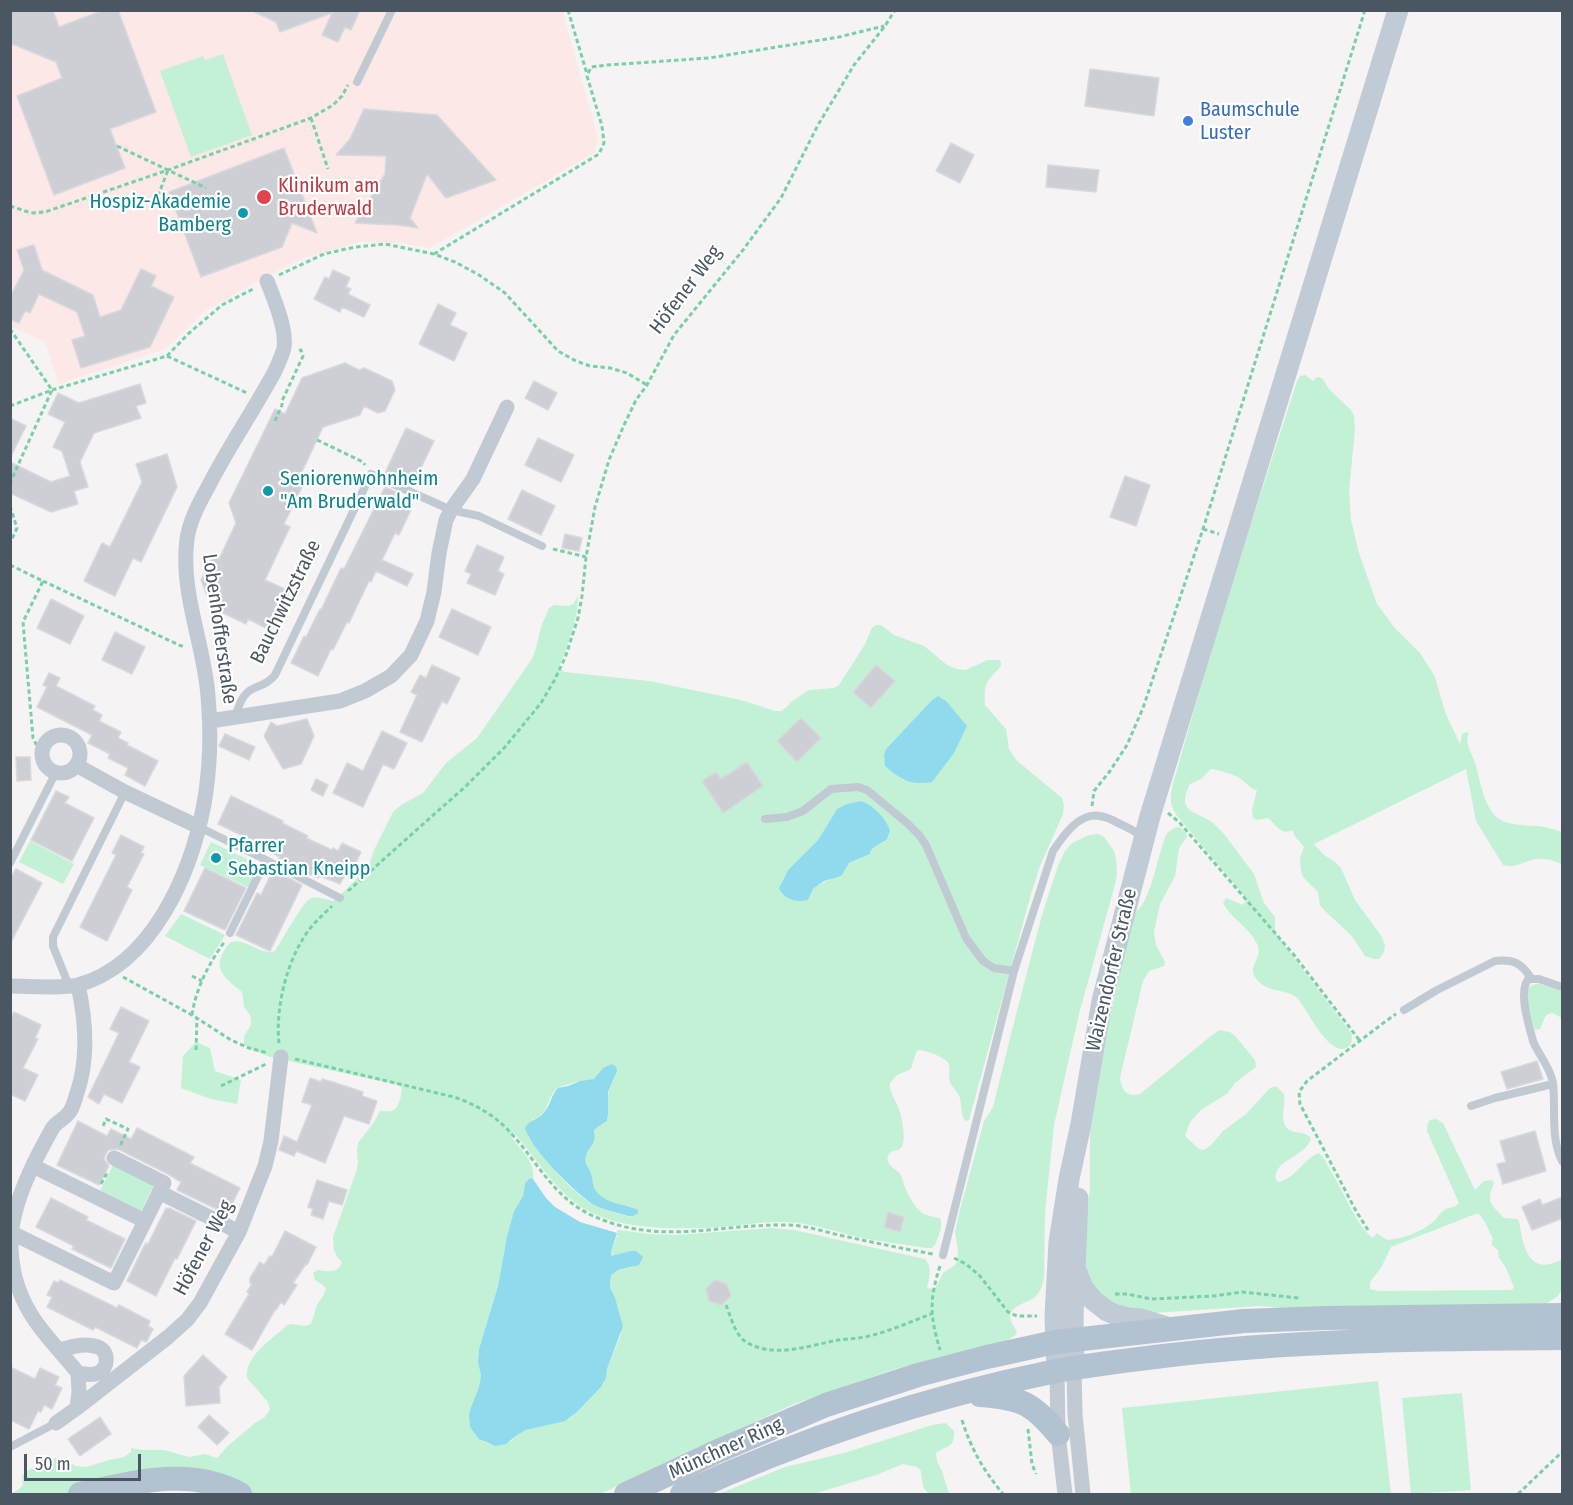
<!DOCTYPE html>
<html>
<head>
<meta charset="utf-8">
<style>
  body { margin:0 }
  #map { position:relative; width:1573px; height:1505px; overflow:hidden; background:#f5f3f3; font-family:"Fira Sans Condensed",sans-serif }
  canvas { display:block }
  .frame { position:absolute; inset:0; border:12px solid #4a5661; pointer-events:none }
  .scale { position:absolute; left:24px; top:1454px; width:117px; height:27px; box-sizing:border-box; border:3px solid #4a5661; border-top:0; padding-left:8px; font-size:18px; line-height:21px; white-space:nowrap; color:#4a5661; -webkit-text-stroke:4px #fff; paint-order:stroke }
</style>
</head>
<body>
<div id="map">
<canvas width="1573" height="1505"></canvas>
<div class="frame"></div>
<div class="scale">50 m</div>
</div>
<script>
const ctx = document.querySelector('canvas').getContext('2d');
ctx.lineJoin = 'round';
function paint(path, color) {
  ctx.fillStyle = color;
  ctx.fill(path, 'evenodd');
}
function strokePath(path, color, width, dash) {
  ctx.strokeStyle = color;
  ctx.lineWidth = width;
  ctx.lineCap = dash ? 'butt' : 'round';
  ctx.setLineDash(dash || []);
  ctx.stroke(path);
}
function write(font, color, halo, rows, align = 'center') {
  ctx.font = font + ' "Fira Sans Condensed",sans-serif';
  ctx.lineWidth = 4.5;
  ctx.setLineDash([]);
  ctx.textBaseline = 'middle';
  ctx.strokeStyle = halo;
  ctx.fillStyle = color;
  for (const [text, x, y, turn = 0] of rows) {
    ctx.save();
    ctx.translate(x, y);
    ctx.rotate((+turn || 0) * Math.PI / 180);
    ctx.textAlign = isNaN(turn) ? turn : align;
    if (halo) ctx.strokeText(text, 0, 0);
    ctx.fillText(text, 0, 0);
    ctx.restore();
  }
}
paint(new Path2D(`
  M11,11h551l36,127 -4,15 -164,95 -29,-5 -42,-1 -55,16 -52,26 -48,28 -39,37 -106,35 -14,-42 -34,-16z`), '#fce8e6');
paint(new Path2D(`
  M223,54l29,81 -61,22 -31,-86 43,-15 2,4z
  M1305,375l8,6 4,-4 5,1 7,11 22,21 3,6 1,14 -6,61 2,29 8,33 18,51 17,23 26,26 11,17 4,7 10,35 15,32 2,-10 4,-2 3,1c-5,9 3,21 6,30 5,16 7,35 17,49 10,16 36,12 52,15 6,1 13,3 18,5v32c-8,-3 -16,-6 -24,-5 -13,1 -22,10 -35,6l-27,-44 -10,-52 -152,75 10,11 10,6 7,7 14,32 27,37 3,9 -1,6 -5,7h-5l-9,-3 -13,-20 -28,-26 -4,-5 -2,-13 -15,-15 -2,-6 -1,-13 4,-11 -10,-12 -1,-5c-13,6 -16,-5 -25,-12l-10,2 -5,-2 -1,-8 5,-20c-9,-2 -13,-11 -21,-14 -6,-2 -19,-7 -25,-7l-10,10 -11,5c-15,30 6,26 23,39l11,11 30,40 10,29 11,14v12l2,6 74,98c1,5 2,9 -2,13 -19,16 -42,-39 -53,-49 -12,-9 -30,-3 -41,-20 -7,-11 7,-19 3,-31 -7,-18 -26,-26 -35,-43l3,-5 17,7 4,-6 -69,-82c-10,-14 -8,-21 -4,-37l45,-157 78,-242 3,-5z
  M578,596c0,18 -6,37 -12,53 -2,7 -5,12 -7,19l5,4 85,9 92,19 34,11h6l6,-4 4,-5 18,-12 25,-2 5,-3 25,-39 8,-18 4,-3h5l13,10 30,11 23,19 10,4 8,1 23,-10h11l2,2v4c-15,17 -17,15 -16,39l21,24 3,20 7,11 46,38 2,7 -1,9 -23,52 -9,28 -62,226 -4,1c-5,-8 -3,-14 -5,-23 -2,-6 -7,-10 -10,-16 -2,-6 1,-13 -2,-19 -3,-6 -23,-13 -30,-13l-3,5 -4,14 -14,6 -7,8c-1,10 6,17 9,26 2,6 3,12 4,18 4,32 -10,18 -15,29 -3,8 8,13 12,18 3,4 3,9 5,13 3,8 8,18 15,24 4,5 14,5 21,8v10l-6,16 -3,3h-6c-23,-4 -46,-6 -68,-11 -24,-6 -47,-14 -71,-15 -28,-1 -55,5 -82,6 -37,1 -79,1 -113,-15 -35,-17 -54,-54 -79,-81l-1,6c9,12 24,25 21,41l-3,-1 -5,5 -2,13 -9,15 -7,25 -9,50 -19,63 -1,13 3,14v6l-11,28 14,32 7,3 19,-3 7,-7 9,-5 43,-11 7,-6 28,-29 3,-15 14,-35 -1,-19 -10,-29 1,-11 7,-5 15,-3 -3,-16 -19,5 -1,-1 7,-19v-6h3l28,4 29,1 94,-7 23,2 131,29c8,9 4,18 2,29l6,1 3,-2 7,-14 12,-8 2,-4 1,-10 -3,-19 5,-22 24,-89 9,-14 19,-77 30,-115 16,-49 7,-15 7,-8 17,-8 9,-1 6,3 10,14 2,7 1,15 -1,8 -37,133 -25,111 -9,88 -1,66c-2,6 -3,12 -8,17 -7,7 -24,8 -26,20 0,6 6,12 7,18l-11,7 -111,28 -101,35 -131,60 -63,30h-349l-13,-8 -150,3 -23,5h-54l8,-5 4,-4 -1,-9 4,-4 4,-3 12,-3 7,-6 6,-2h5l16,8 11,1 22,-7 15,-3 7,-5v-4l11,2h22l25,7 16,-3 12,4 12,-13 26,-22 9,-5 6,-8 -1,-5 -2,-4 -20,-23c-3,-22 26,-39 40,-53l4,-1 14,2 6,-2 6,-19 6,-9 3,-7 -2,-3 -9,-6 -2,-7 4,-3c9,1 22,4 25,-8l-5,-5 -3,-7 -1,-13 23,-65 2,-9 -1,-12 1,-8 16,-21 6,-11c4,0 7,1 11,0 8,-1 10,-15 11,-22l-2,-3 -10,-3 -120,-26 -22,-9 -4,-4v-8l7,-11v-5l-1,-5 -6,-8 -2,-15c-11,-9 -29,-21 -20,-37 2,-4 5,-10 8,-12 12,-8 32,14 45,8 6,-9 27,-48 35,-52 8,-4 16,1 24,2l34,-33 6,-18 19,-38 8,-7 22,-12 23,-30 31,-25 55,-79 4,-11 5,-21 8,-19 5,-3 14,1 5,-2zM938,696l-34,85 -19,-15 1,-17 46,-49zM860,801c19,3 21,25 24,41 -6,2 -13,5 -14,12l-22,10 -4,8 -27,14 -4,3 -5,11 -28,-15 8,-15 30,-30 17,-28 12,-8zM603,1068l11,12c-11,17 -3,24 -7,41l-8,5 -5,4c3,15 -4,14 -8,26 -3,7 3,11 5,17 2,6 1,12 4,18 7,11 27,15 38,17l-2,9c-12,-3 -24,-6 -35,-11 -29,-16 -48,-45 -68,-70l4,-16c19,-6 13,-23 26,-32 3,-2 17,-6 22,-7 4,-1 10,0 14,-2 3,-2 7,-8 9,-11z
  M1180,827l6,6 1,4 -8,11 -4,28 -15,28 -6,28 2,13 9,17 -1,4 -15,5 -6,10 -23,97c1,12 8,20 20,16l71,-58 8,-6 11,2 6,5 19,23 1,7 -21,16 -8,11 -25,15 -12,13 -5,14 14,13 5,1 7,-5 12,-14 23,-17 24,-26 6,-2 8,8c2,12 -7,32 8,37 8,3 12,0 19,7 -5,20 -39,21 -35,42l3,2c17,-4 24,-23 40,-29 6,5 9,13 13,20 12,19 23,51 41,65l4,-5 10,7c14,-1 35,-8 46,-18 4,-3 6,-8 10,-11 6,-5 11,-2 16,-8l-32,-72 1,-8 2,-3 6,-1 7,4 32,67 9,-9 8,-1 2,4c-9,18 -2,21 10,34l13,1 2,2c3,15 5,42 25,44 6,0 12,-4 18,-5v29l-4,7 -12,8 -252,5 -34,-3 -122,8 -17,-3 -32,-26 -6,-32 7,-65v-54l20,-118 24,-103c17,-8 24,-62 33,-80l7,-5zM1478,1213l7,9 8,17 -1,2v4l6,5 1,8 6,8 9,21 -2,3 -133,1 -9,-2v-7l11,-14 10,-21z
  M30,841l44,23 -11,20 -44,-22z
  M211,842l44,21 2,9 -7,16 -50,-23z
  M181,914l44,21 -15,24 -45,-23z
  M1540,984l22,7v27l-10,-5 -4,1 -3,3 -5,12 -5,1c-3,-9 -13,-36 -5,-43 3,-3 6,-3 10,-3z
  M196,1042l14,6 5,23 26,9 -4,24 -26,-5 -30,-11 2,-32z
  M113,1165l41,20 -13,26 -41,-20z
  M1378,1381l13,113h-260l-9,-86z
  M1462,1393l9,97 -60,4 -9,-96z
  M946,1423l8,8c1,16 -6,14 -18,22l1,8 5,10 7,23c-23,1 -26,1 -28,-23l-4,-4 -14,-3 -27,11 -63,19h-94l66,-27 59,-14 88,-28z`), '#c3f1d5');
paint(new Path2D(`
  M938,696l8,5 21,25 -13,27 -22,29c-22,3 -30,-1 -47,-16l-1,-11 2,-6 46,-49z
  M860,801c12,2 26,18 30,29l-3,9c-6,6 -16,6 -17,15l-21,9 -7,12 -4,2 -14,4 -7,5 -4,3 -5,11c-11,3 -25,-1 -29,-12l9,-18 30,-30 19,-31 10,-5z
  M612,1064l4,3 1,4 -9,21v23l-1,6 -8,5 -5,4c3,15 -4,14 -8,26 -3,7 3,11 5,17 2,6 1,13 5,18 9,13 30,13 42,19v3c-6,5 -10,3 -17,1 -10,-3 -19,-5 -27,-9 -18,-11 -64,-57 -69,-77 5,-9 14,-8 20,-17 6,-7 6,-16 13,-23l10,-2 12,-5 14,-2 9,-11z
  M530,1178l3,1 13,19 9,9 25,15 37,11 -6,19v4l19,-5h6l7,6 -4,8 -21,5 -7,5 -1,12 5,11 8,28 -16,43 -1,9 -4,8 -26,27 -11,8 -39,9 -9,5 -11,9 -11,2 -16,-7 -9,-12 -1,-11 1,-6 9,-23 2,-11 -3,-14 1,-13 19,-63 9,-50 7,-25 9,-15 2,-13z`), '#90daee');
const building = new Path2D(`
  M10,10h43l6,17 45,-17h14l38,102 -46,17 15,39 -71,27 -37,-99 45,-18 -6,-16 -46,-19z
  M250,10h110l-9,20 -6,-3 -7,15 -16,-7 10,-22 -52,19 -4,-10z
  M1090,69l69,9 -5,38 -69,-10z
  M364,109l73,6 59,65 -50,18 -19,-24 -17,44 8,10 -21,-3 -42,-2 30,-49 1,-18 -50,-1 14,-16z
  M951,143l23,12 -14,28 -24,-12z
  M284,148l33,85 -25,-10 -10,24 -81,30 -32,-85z
  M1048,165l51,5 -3,22 -50,-5z
  M34,245l8,25 51,25 7,22 21,-7 20,-41 15,7 -5,10 23,11 -24,50 -69,21 -9,-28 13,-4 -8,-24 -38,-18 -9,19 -5,-2 -6,12 -9,-4v-22l14,-27 -7,-20z
  M333,270l17,8 -4,9 5,2 -3,5 22,11 -6,12 -22,-10 -2,5 -26,-13 11,-22 4,2z
  M438,304l18,9 -6,12 17,8 -13,28 -35,-17z
  M345,363l14,7 5,-2 28,13 3,9 -10,21 -7,2 -14,-7 -4,9 -37,12 -23,49 6,3 -22,45 6,3 -25,53 22,10 2,8 -14,28 -7,3 -20,-10 -2,5 -23,-11 -3,-9 -12,-6 -7,-18 12,-24 6,3 17,-36 -7,-20 46,-94 10,5 17,-36z
  M534,381l23,12 -9,17 -23,-12z
  M140,384l6,19 -10,3 5,12 -47,15 -14,29 8,25 -14,4 4,13 -27,8 -41,-19v-31l41,20 19,-6 -8,-25 -9,-4 12,-25 -17,-8 10,-21 21,10z
  M10,418l16,8 -16,32z
  M406,428l28,13 -16,33 -6,-3 -6,12 -21,-10z
  M538,438l36,17 -13,27 -36,-17z
  M167,454l10,33 -36,75 -8,-4 -18,38 -31,-15 18,-38 8,4 32,-65 -6,-18z
  M1125,476l25,9 -14,41 -26,-9z
  M385,487l16,7 -4,9 14,7 -12,25 -4,-2 -13,27 31,14 -6,12 -31,-15 -5,11 -2,-1 -20,42 -2,-1 -14,28 -2,-1 -13,27 -27,-13 13,-27 2,1 14,-28 1,1 20,-42 3,1z
  M522,490l33,16 -14,29 -33,-16z
  M565,534l17,4 -3,13 -17,-3z
  M477,545l27,12 -6,14 6,3 -9,21 -28,-12 4,-9 -6,-3z
  M51,599l33,17 -14,28 -33,-16z
  M452,609l39,18 -13,28 -39,-18z
  M115,632l30,15 -13,27 -30,-14z
  M432,665l28,13 -13,26 -5,-3 -20,41 -22,-10 17,-37 -6,-3 9,-17 6,3z
  M876,665l19,16 -24,27 -18,-16z
  M49,673l11,5 -4,8 39,20 -2,4 9,5 -3,6 22,11 -3,6 10,5 -1,2 31,16 -13,25 -20,-11 3,-7 -20,-10 2,-4 -22,-11 4,-8 -55,-28 10,-20 -4,-2z
  M801,718l20,20 -24,24 -20,-21z
  M307,719l7,17 -13,28 -18,5 -19,-33 7,-14 6,4z
  M382,731l25,12 -13,26 -11,-5 -20,43 -30,-14 14,-30 16,8z
  M225,734l30,13 -6,13 -30,-14z
  M16,757h14l1,23 -14,1z
  M747,762l16,24 -40,27 -21,-32 14,-9 5,7z
  M316,779l12,6 -5,11 -12,-6z
  M56,791l13,6 -4,6 29,15 -22,43 -41,-21z
  M231,796l52,25 -1,2 26,13 -2,2 26,12 1,-2 5,3 4,-8 19,9 -12,25 -4,-2 -5,9 -20,-8 -2,2 -11,-5v1l-29,-14 2,-3 -12,-6 2,-2 -52,-25z
  M121,835l23,12 -3,6 3,1 -17,33 5,3 -25,51 -27,-14 36,-72 -4,-2z
  M205,868l41,20 -21,42 -41,-19z
  M16,869l26,14 -32,61v-65z
  M273,870l29,15 -32,66 -34,-16 21,-42 4,2z
  M121,1007l28,14 -20,41 11,5 -18,36 -18,-9 -5,10 -11,-7 31,-64 -9,-4z
  M14,1012l27,13 -6,13 3,1 -15,29 15,7 -13,26 -15,-7v-75z
  M1537,1061l6,18 -36,10 -6,-17z
  M310,1078l11,4 1,-3 14,4 27,9 -1,4 15,5 -8,23 -25,-8 -19,47 -29,-12 -2,5 -15,-6 5,-14 13,6 15,-37 -10,-3z
  M78,1121l29,15 4,-7 20,10 6,-11 57,29 -4,6 50,25 -13,26 -50,-24 4,-8 -13,-8 -50,-25 -9,1 -3,3 -2,6 5,7 -10,19 -42,-20z
  M1535,1131l11,40 -43,13 -6,-20 9,-2 -6,-21z
  M317,1180l30,10 -5,15 -13,-4 -6,18 -12,-4 2,-6 -5,-2z
  M1563,1197v21l-31,12 -10,-23 18,-8 2,6z
  M51,1198l37,19 -2,3 39,19 -14,29 -39,-19 2,-3 -38,-19z
  M166,1208l2,1 1,-1 27,13 -19,38 -2,-1 -19,38 -29,-15 16,-33 3,-5 2,1z
  M888,1212l16,5 -4,15 -16,-5z
  M285,1231l31,16 -9,18 -1,-1 -13,19 4,2 -13,20 -3,-3 -5,8h-1l-23,40 -27,-16 24,-40 -2,-2 5,-8 -2,-1v-5l10,-16 4,3 6,-9 2,1z
  M60,1280l57,28 2,-3 31,16 -2,5 5,3 -6,12 -1,1 -5,-2 -4,8 -42,-21 -2,3 -46,-23 5,-10 -5,-2 7,-14 4,2z
  M715,1280l12,4 4,12 -10,9 -12,-4 -3,-12z
  M203,1355l24,22 -8,10 1,16 -34,3 -2,-30z
  M10,1367l25,12 5,-11 19,9 -4,8 7,3 -10,21 -8,-4 -3,7 -3,-1 -9,18 -19,-9z
  M209,1415l20,18 -12,12 -19,-18z
  M100,1417l11,17 -31,22 -12,-17z`);
paint(building, '#cdcfd5');
strokePath(building, '#d7d9de', 1.5);
strokePath(new Path2D(`
  M568,10l19,64
  M311,118l17,51
  M117,146l89,42
  M158,196l10,-26
  M10,206l21,7 14,-1 123,-42 143,-52 22,-13 9,-9 6,-11
  M434,254l165,-100 5,-11 -2,-17 -15,-50 4,-9 16,-2 102,-7 130,-21 45,-11
  M279,275l45,-21 31,-7 30,-3 49,10 21,8 24,13 26,18 53,58 18,10 14,5 20,2 17,5 20,12
  M10,329l42,61 -42,93
  M167,356l21,-22 34,-29 33,-17
  M10,406l42,-16 115,-34 80,37
  M275,421l7,-16v-4l21,-45 -2,-6 -4,1
  M317,440l46,22 2,3
  M10,506l7,22 -7,15
  M1203,529l16,5
  M553,549l33,8
  M10,565l33,16 -20,41 10,116 3,6 7,3
  M43,581l138,65 4,-1
  M1092,806l2,-15 16,-20 17,-26 16,-37 60,-179 162,-519
  M1168,813l11,9 115,133 66,86
  M348,891l118,-105 39,-39 36,-44 13,-22 11,-23 13,-40 4,-22 4,-39 9,-50 14,-47 15,-35 12,-25 11,-15 27,-50 69,-85 38,-52 37,-73 36,-60 31,-39 10,-16
  M192,976l10,5
  M123,977l69,38 39,25 18,8 19,5
  M192,1015c4,-27 17,-52 33,-74
  M279,1043c-4,-37 9,-88 33,-117 6,-7 13,-13 20,-20
  M196,1050l1,-32
  M295,1059l159,38c20,7 39,17 54,33 29,30 44,67 85,86 68,30 123,8 193,9 21,0 41,8 62,12 28,6 56,12 85,17
  M221,1086l45,-22
  M103,1126l3,-7 22,10 -8,17
  M101,1184l7,-13
  M1368,1230l-12,-19 -56,-107 -1,-12 8,-11 79,-60 10,-7
  M954,1258l12,6 14,12 28,36 9,4h20
  M940,1266c-11,34 -10,50 0,84
  M1115,1294h12l24,5 63,-3 28,-4 57,6
  M726,1305c5,12 9,30 20,37 27,16 59,5 87,-1 10,-2 21,-2 32,-4 23,-5 45,-15 66,-23
  M962,1420c9,29 22,51 41,74
  M1028,1429l4,35 4,10
  M1518,1494l44,-42`), '#7ad0a6', 3, [4.5, 3]);
strokePath(new Path2D(`
  M357,82l35,-72
  M235,717c3,-7 5,-18 11,-23 7,-9 19,-6 29,-19l96,-201 80,36 28,6 63,30
  M765,819l22,-2 16,-6 28,-22 27,-2 9,3 40,33 12,12 7,10 40,93 17,23 11,7 20,3
  M199,827l67,33 74,38
  M10,863l46,-91
  M230,933l36,-73
  M69,986l-16,-40v-9l72,-145
  M1562,987l-23,-8h-11c-10,14 1,46 5,62 6,15 17,25 20,42 3,27 -3,53 9,78
  M1404,1010l33,-20 58,-29c19,-2 26,2 36,17
  M1471,1106l24,-8 58,-14
  M943,1255l71,-284 39,-120c10,-15 26,-39 47,-35 6,1 13,4 18,7 9,4 17,8 25,14
  M10,1447l46,-24`), '#c1cad2', 8);
strokePath(new Path2D(`
  M210,721l130,-20 25,-10 26,-15 20,-21 16,-34 7,-29 5,-39 7,-33 5,-10 22,-31 34,-72
  M42 754a19 19 0 1 1 38 0a19 19 0 1 1-38 0Z
  M76,765l49,27 74,35
  M10,986c18,0 52,3 68,-1 75,-21 113,-112 126,-181 6,-34 7,-74 4,-108 -4,-53 -28,-103 -21,-157 3,-20 13,-37 22,-54 20,-39 45,-75 66,-114 3,-7 7,-15 9,-23 3,-19 -10,-49 -17,-67
  M33,1166l112,55
  M159,1192l80,40
  M12,1233l102,50 50,-100 -50,-25
  M59,1350c12,-3 27,-8 39,-3 11,4 11,21 0,26 -6,3 -14,1 -20,0 -19,-24 -44,-47 -56,-76 -11,-24 -14,-55 -8,-80 7,-31 23,-61 38,-88 4,-7 11,-9 16,-15 5,-5 7,-15 9,-21 12,-35 9,-72 1,-108
  M1074,1368l1,46 8,80
  M1057,1371l1,63 7,60
  M77,1408l91,-71 19,-17 13,-17 39,-71 26,-66 6,-25 10,-84
  M56,1423l21,-15 2,-16 -1,-19`), '#c1cad2', 15);
strokePath(new Path2D(`
  M1076,1270l7,18 10,12 14,11 9,4 12,3 13,1 29,9
  M1074,1368l-1,-51 5,-119
  M1057,1371l-2,-54 4,-75 10,-63 12,-55 21,-123 48,-185 248,-806`), '#c1cbd6', 21);
strokePath(new Path2D(`
  M980,1395c40,3 52,7 78,39
  M80,1494c53,-11 109,-28 160,0
  M626,1494l92,-43 108,-46 92,-30 69,-18 68,-15 189,-21 81,-3 237,-3
  M682,1494c119,-55 245,-97 374,-123 33,-6 66,-10 99,-14 135,-17 271,-18 407,-19`), '#b3c2d1', 24);
for (const [x, y, r, color] of [
  [1188,121,6,"#3f7fe0"],
  [264,197,8,"#e0444e"],
  [243,213,6,"#0f9aa8"],
  [268,491,6,"#0f9aa8"],
  [216,858,6,"#0f9aa8"]
]) {
  const dot = new Path2D();
  dot.arc(x, y, r, 0, 2 * Math.PI);
  ctx.fillStyle = color;
  ctx.fill(dot);
  strokePath(dot, '#fff', 2);
}
write('20px', '#366cbe', '#fff', [
  ["Baumschule",1200,110],
  ["Luster",1200,133]
], 'left');
write('20px', '#be3a42', '#fff', [
  ["Klinikum am",278,186],
  ["Bruderwald",278,209]
], 'left');
write('20px', '#0d838f', '#fff', [
  ["Hospiz-Akademie",231,202,"right"],
  ["Bamberg",231,225,"right"],
  ["Seniorenwohnheim",280,479],
  ["\"Am Bruderwald\"",280,502],
  ["Pfarrer",228,846],
  ["Sebastian Kneipp",228,869]
], 'left');
write('20px', '#4a5661', '#fff', [
  ["Höfener Weg",686,290,-53],
  ["Bauchwitzstraße",286,602,-64],
  ["Lobenhofferstraße",219,629,82],
  ["Waizendorfer Straße",1112,970,-77],
  ["Höfener Weg",204,1248,-62],
  ["Münchner Ring",726,1449,-24]
]);
</script>
</body>
</html>
